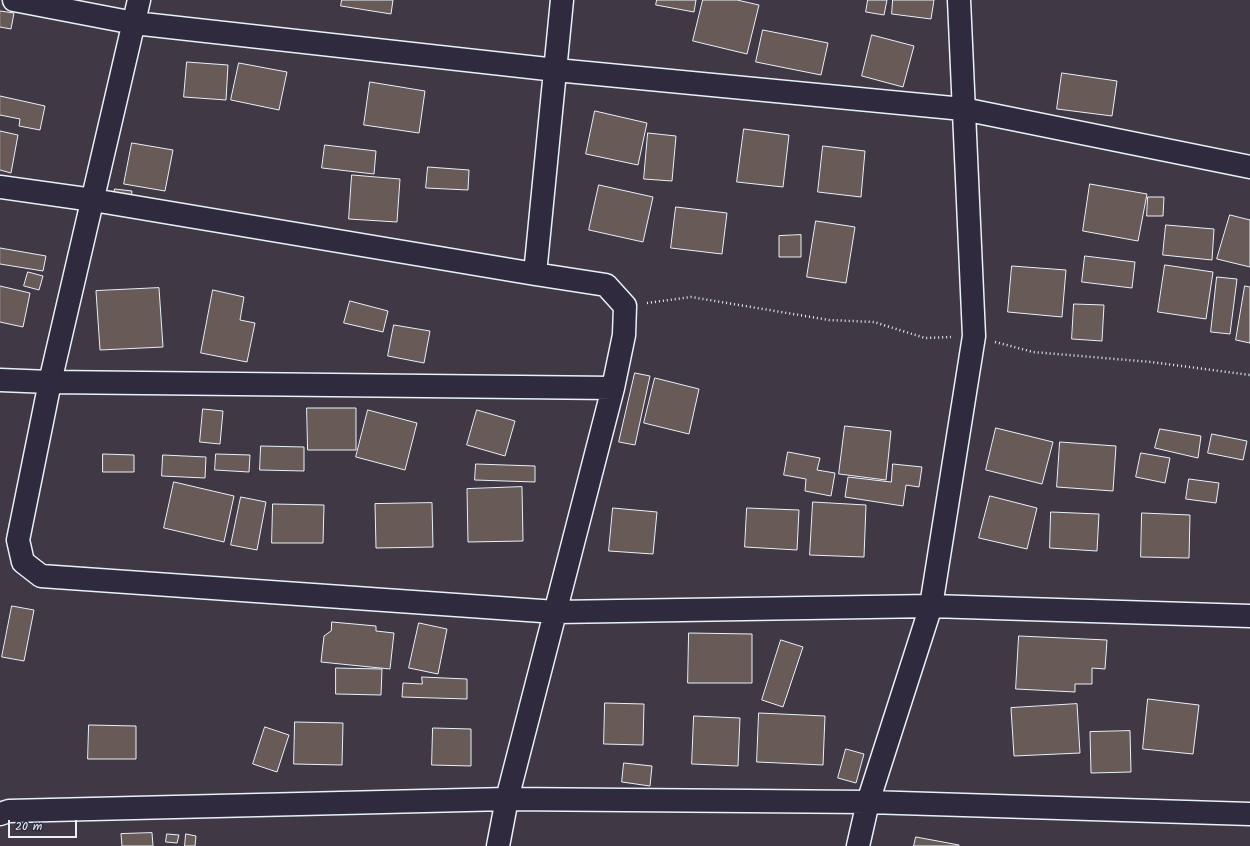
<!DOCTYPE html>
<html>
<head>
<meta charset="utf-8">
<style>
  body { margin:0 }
  #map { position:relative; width:1250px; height:846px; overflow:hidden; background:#403845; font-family:Kalam,sans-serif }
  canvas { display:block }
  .scale { position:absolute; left:8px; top:820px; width:69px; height:18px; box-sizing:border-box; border:2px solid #e8f1f8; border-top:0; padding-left:5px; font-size:12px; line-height:14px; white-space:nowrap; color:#e8f1f8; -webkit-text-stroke:3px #2f2a3d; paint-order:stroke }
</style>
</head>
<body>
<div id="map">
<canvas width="1250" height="846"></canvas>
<div class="scale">20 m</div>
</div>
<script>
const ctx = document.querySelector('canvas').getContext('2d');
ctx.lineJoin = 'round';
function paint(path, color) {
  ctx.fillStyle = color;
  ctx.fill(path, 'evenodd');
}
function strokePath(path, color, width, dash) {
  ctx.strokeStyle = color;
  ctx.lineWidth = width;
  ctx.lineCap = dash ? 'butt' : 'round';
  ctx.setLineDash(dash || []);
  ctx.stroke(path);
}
const building = new Path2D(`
  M342,0h51l-2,14 -50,-8z
  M657,0h39l-2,12 -38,-7z
  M703,0h34l22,5 -12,49 -54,-13z
  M868,0h19l-3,15 -18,-3z
  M893,0h41l-3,19 -39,-5z
  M0,11l14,2 -3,16 -11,-2z
  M763,30l65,13 -7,32 -65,-13z
  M872,35l42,11 -11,41 -41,-11z
  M187,62l41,3 -2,35 -42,-3z
  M239,63l48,9 -8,38 -48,-10z
  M1062,73l55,8 -5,35 -55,-7z
  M370,82l55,9 -6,42 -55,-8z
  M0,96l45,10 -5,24 -21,-4 1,-7 -20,-4z
  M595,111l52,12 -9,42 -52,-11z
  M744,129l45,6 -6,52 -46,-5z
  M0,131l18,4 -7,38 -11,-3z
  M648,133l28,3 -4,45 -28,-2z
  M132,143l41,7 -8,41 -41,-7z
  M325,145l51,6 -2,23 -52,-6z
  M823,146l42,5 -4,46 -43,-5z
  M428,167l41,3 -1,20 -42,-2z
  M352,175l48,4 -3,43 -48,-3z
  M1090,184l57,10 -9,47 -55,-10z
  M599,185l54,12 -10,45 -54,-12z
  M115,189l17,2 -1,9 -18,-2z
  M1148,197h16l-1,19h-16z
  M676,207l51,6 -5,41 -51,-6z
  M1230,215l20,5v47l-33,-8z
  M816,221l39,6 -9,56 -39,-6z
  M1166,225l48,4 -2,31 -49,-5z
  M801,235v22h-22v-21z
  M0,248l46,8 -3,15 -43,-7z
  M1085,256l50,6 -3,26 -50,-6z
  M1165,265l48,7 -7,47 -48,-7z
  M1012,266l54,4 -4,47 -54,-5z
  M28,272l15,4 -4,14 -15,-4z
  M1217,277l20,2 -7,55 -19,-2z
  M0,286l30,7 -7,34 -23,-5z
  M1245,286l5,1v56l-14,-3z
  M159,288l4,59 -63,3 -4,-59z
  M213,290l31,7 -4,23 15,3 -8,39 -46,-9z
  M350,301l38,10 -5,21 -39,-9z
  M1074,304l30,1 -2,36 -30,-2z
  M394,325l36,6 -6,32 -36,-7z
  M635,373l15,3 -15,69 -16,-3z
  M655,378l44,11 -10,45 -45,-11z
  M307,408h49v42h-48z
  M203,409l20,2 -3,33 -20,-2z
  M368,410l49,13 -12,47 -49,-13z
  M477,410l38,11 -10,35 -38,-11z
  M845,426l46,5 -5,49 -47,-6z
  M996,428l57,14 -11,42 -56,-14z
  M1160,429l41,7 -3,22 -43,-10z
  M1212,434l35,7 -4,19 -35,-7z
  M1060,442l56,4 -3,45 -56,-4z
  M261,446l43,1v24l-44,-1z
  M788,452l32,6 -3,12 18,3 -4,23 -26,-5 1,-12 -22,-4z
  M1141,453l29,5 -5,25 -29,-6z
  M103,454l31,1v17h-31z
  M216,454l34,1 -1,17 -34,-2z
  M163,455l43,2 -1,21 -43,-2z
  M476,464l59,2v16l-60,-2z
  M893,464l29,3 -3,20 -13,-2 -3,21 -58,-9 3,-20 43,5z
  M1189,479l30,4 -3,20 -30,-4z
  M174,482l60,14 -10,46 -60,-14z
  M522,487l1,54 -55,1 -1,-53z
  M990,496l47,12 -10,41 -48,-11z
  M241,497l25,5 -9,48 -26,-5z
  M813,502l53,3 -2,52 -54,-2z
  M432,503l1,44 -57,1 -1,-44z
  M273,504l51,1 -1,38h-51z
  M613,508l44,4 -4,42 -44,-3z
  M747,508l52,2 -2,40 -52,-3z
  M1051,512l48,2 -2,37 -47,-3z
  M1142,513l48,2 -1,43 -48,-1z
  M12,606l22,4 -10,51 -22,-4z
  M332,622l44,4v5l18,2 -4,36 -69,-7 3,-26 7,-5z
  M419,623l28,6 -9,45 -29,-6z
  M689,633l63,1v49h-64z
  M1019,636l88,4 -2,29 -13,-1v16h-17v8l-59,-3z
  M781,640l22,7 -20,60 -21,-7z
  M336,668l46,1 -1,26 -45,-1z
  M422,677l45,2v20l-65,-2 1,-14 19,1z
  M1148,699l51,6 -6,49 -50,-5z
  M605,703l39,1 -1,41 -39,-1z
  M1077,704l3,49 -66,3 -3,-48z
  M759,713l66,3 -2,49 -66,-3z
  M694,716l46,2 -2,48 -46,-2z
  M295,722l48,1 -1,42 -48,-1z
  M89,725l47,1v33h-48z
  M265,727l24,8 -12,37 -24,-8z
  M433,728l38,1v37l-39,-1z
  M1130,731l1,41 -40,1 -1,-41z
  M846,749l18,5 -8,29 -18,-5z
  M624,763l28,3 -2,20 -28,-4z
  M152,833l1,13h-31l-1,-12z
  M167,834l12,1 -2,8 -11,-1z
  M186,834l10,2 -1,10h-10z
  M916,837l43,8v1h-45z`);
paint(building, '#685a57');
strokePath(building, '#e8f1f8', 1);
const minor = new Path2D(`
  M14,0l120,23 422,47 407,39 287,58
  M139,0l-89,382 -32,158 5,22 18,14 515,36 375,-6 319,10
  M0,187l93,13 442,74
  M0,380l50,2 563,6
  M0,814l9,-3 498,-12 361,3 382,12
  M498,846l9,-47 106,-411 11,-53 1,-29 -19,-21 -71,-11 27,-274
  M858,846l10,-44 63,-196 43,-270 -15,-336`);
strokePath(minor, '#e8f1f8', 25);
strokePath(new Path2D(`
  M647,303l44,-6 138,23 45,2 51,16 26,-1
  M995,342l38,10 118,10 99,13`), '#e8f1f8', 2.5, [1, 3]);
strokePath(minor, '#2f2a3d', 22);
</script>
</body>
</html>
